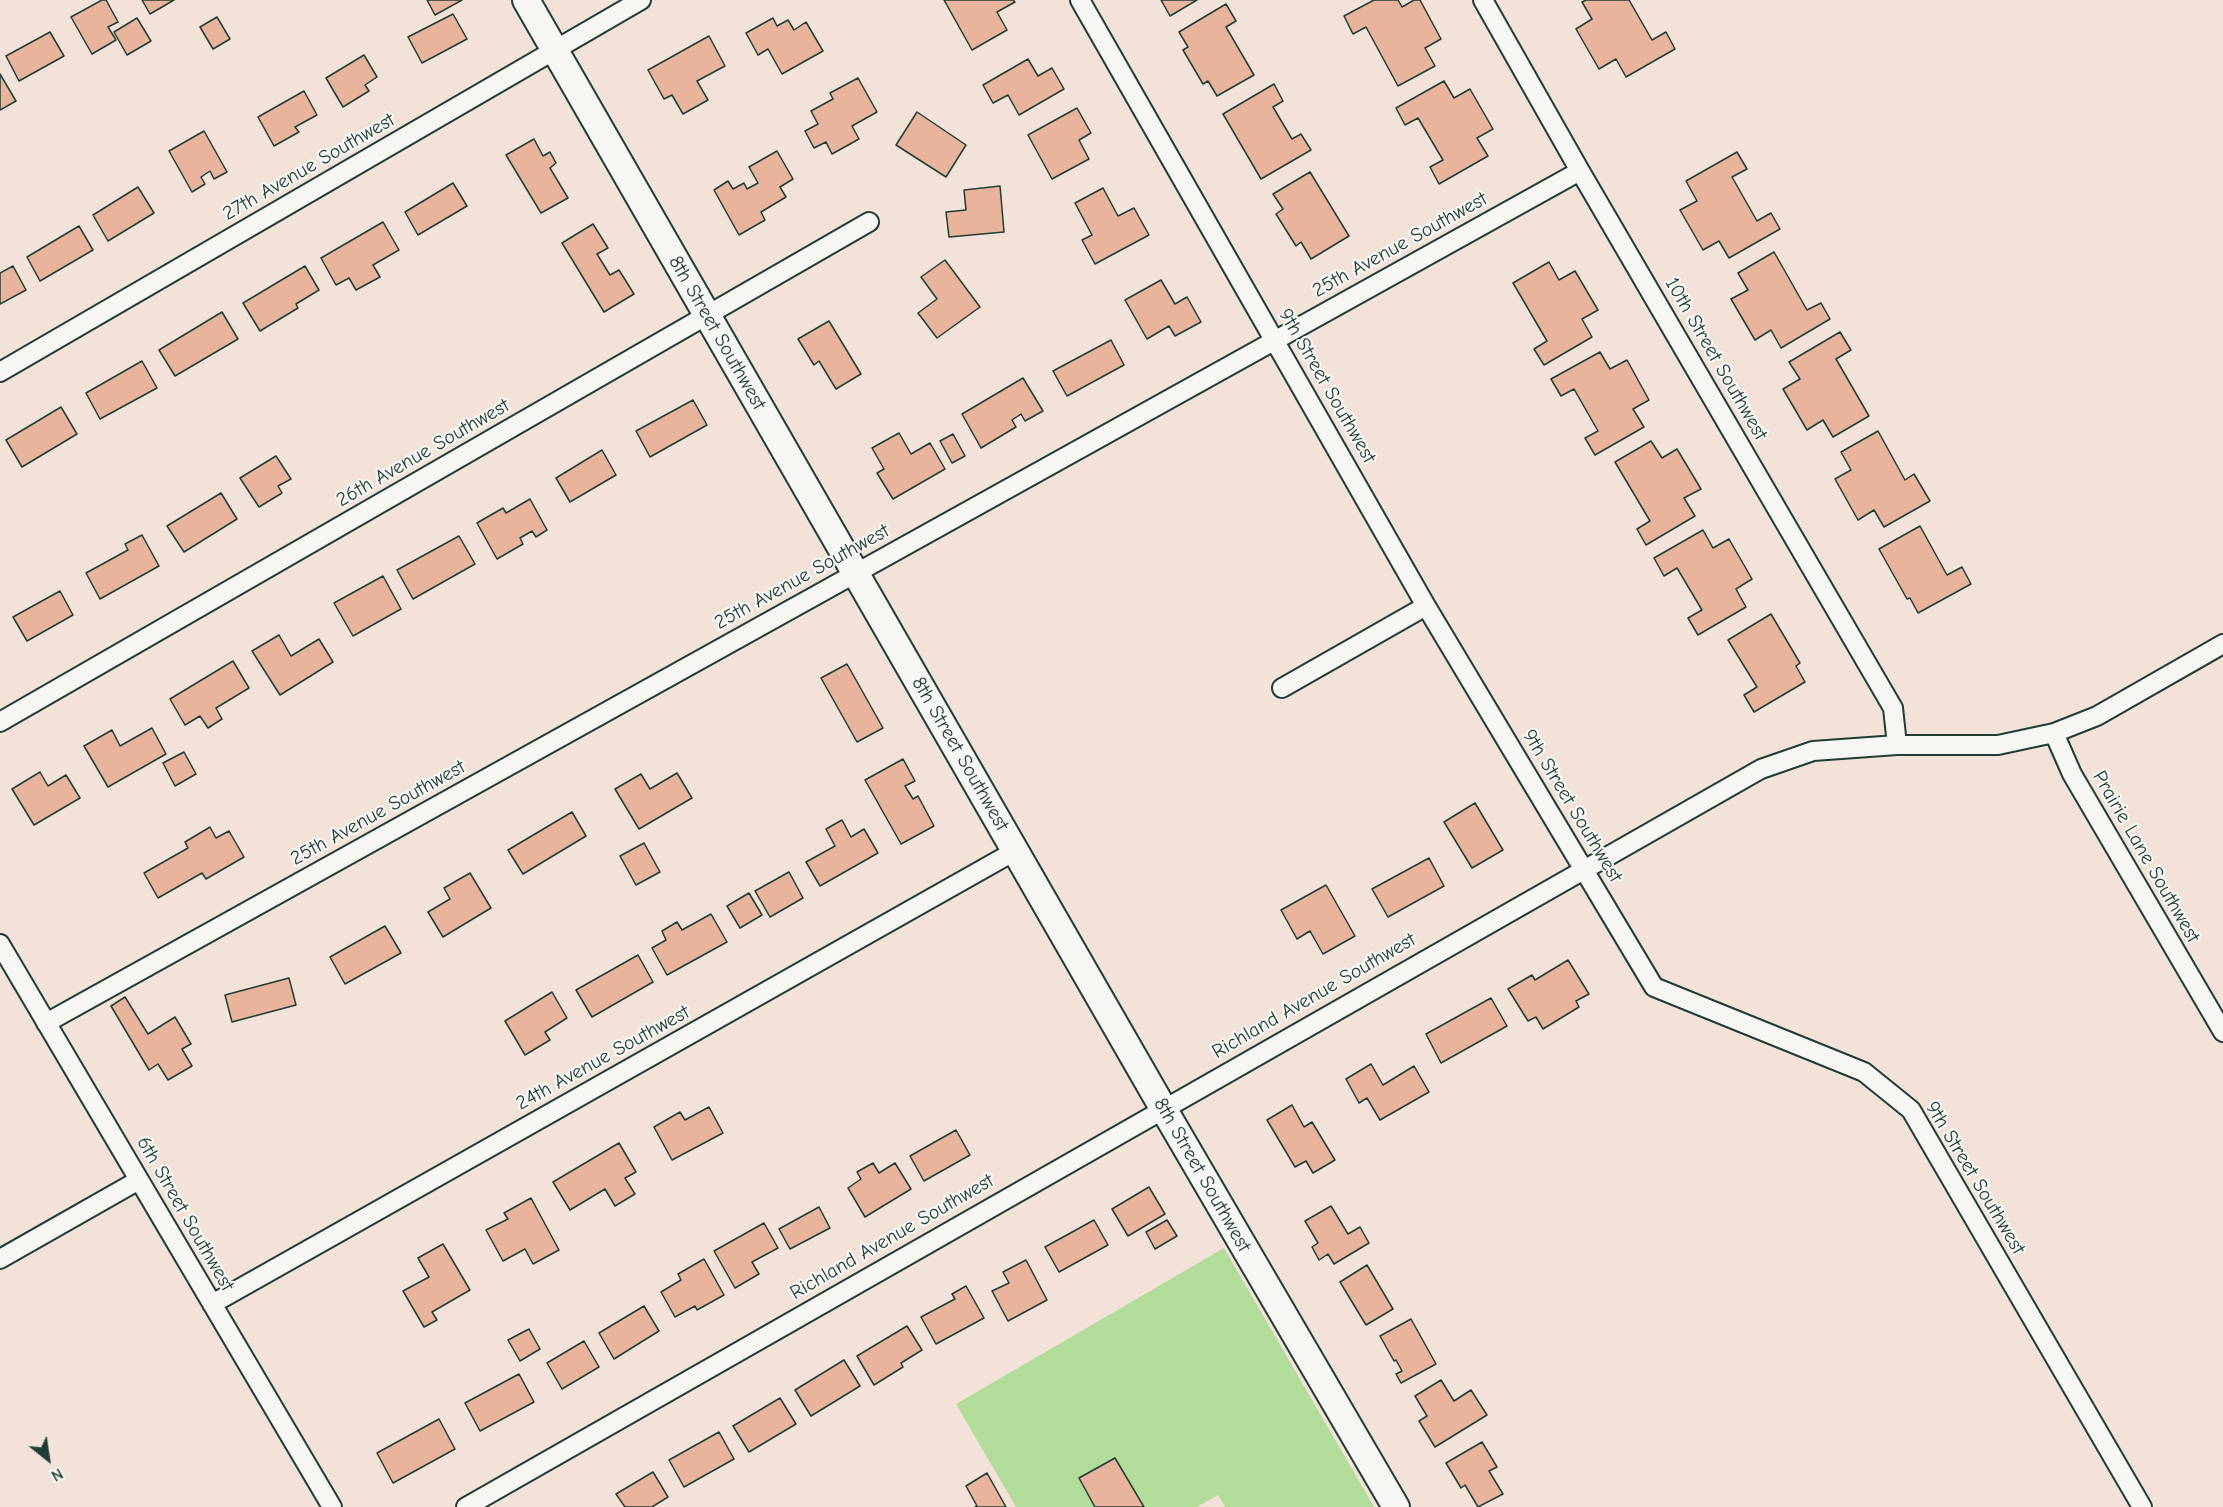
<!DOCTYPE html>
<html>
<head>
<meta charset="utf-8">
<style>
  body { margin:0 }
  #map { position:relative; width:2223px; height:1507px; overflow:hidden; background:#f2e2d8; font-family:"Comic Neue",sans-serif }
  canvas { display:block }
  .north { position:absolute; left:18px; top:1429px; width:60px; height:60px; -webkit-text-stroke:4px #f6f6f2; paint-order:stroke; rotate:150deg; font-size:16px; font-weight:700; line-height:24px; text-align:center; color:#1f3d34 }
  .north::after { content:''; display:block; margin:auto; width:21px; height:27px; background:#1f3d34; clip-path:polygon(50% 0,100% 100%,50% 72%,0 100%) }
</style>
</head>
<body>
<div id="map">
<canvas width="2223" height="1507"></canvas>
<div class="north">N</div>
</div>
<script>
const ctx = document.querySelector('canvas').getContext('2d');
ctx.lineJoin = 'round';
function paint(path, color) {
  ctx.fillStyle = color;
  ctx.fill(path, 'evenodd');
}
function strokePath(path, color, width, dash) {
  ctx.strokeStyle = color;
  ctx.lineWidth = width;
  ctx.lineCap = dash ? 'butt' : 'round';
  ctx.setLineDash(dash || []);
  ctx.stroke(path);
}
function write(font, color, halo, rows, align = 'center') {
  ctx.font = font + ' "Comic Neue",sans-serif';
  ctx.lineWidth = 4.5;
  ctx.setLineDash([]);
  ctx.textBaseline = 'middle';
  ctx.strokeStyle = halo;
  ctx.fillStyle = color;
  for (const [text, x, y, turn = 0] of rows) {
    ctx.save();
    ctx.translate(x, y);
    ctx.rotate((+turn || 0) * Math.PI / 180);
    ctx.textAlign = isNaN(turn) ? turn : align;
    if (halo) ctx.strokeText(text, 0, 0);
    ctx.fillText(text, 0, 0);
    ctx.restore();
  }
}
paint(new Path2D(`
  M1224,1248l150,259h-149l-7,-12 -21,12h-181l-60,-103z`), '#b2dc99');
const building = new Path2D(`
  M102,0h4l12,22 -10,5 8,13 -24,14 -21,-37z
  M142,0h32l-24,14z
  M427,0h35l-27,15z
  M944,0h69l2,2 -18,10 10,18 -35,20z
  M1161,0h36l-27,16z
  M1374,0h24l4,7 12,-7h6l21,39 -16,9 10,18 -37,20 -32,-59 -13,7 -9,-18z
  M1586,0h43l23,40 14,-8 9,17 -49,28 -10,-18 -17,10 -23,-40 16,-10 -10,-17z
  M1226,4l10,17 -10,6 28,48 -37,21 -9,-15 -5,3 -20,-34 5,-3 -9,-15z
  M453,14l14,25 -45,24 -14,-26z
  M217,17l13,22 -17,10 -13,-22z
  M137,18l14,23 -24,14 -13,-23z
  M773,18l4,8 11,-6 6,10 12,-8 17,29 -41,23 -14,-25 -10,6 -12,-22z
  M50,32l14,24 -45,25 -13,-25z
  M709,36l16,30 -28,15 11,19 -25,14 -11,-19 -8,4 -16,-29z
  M364,55l13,22 -12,8 4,6 -26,16 -17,-29z
  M1028,59l10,17 14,-8 12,21 -45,26 -11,-20 -15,8 -10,-18z
  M0,74l16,27 -16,9z
  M858,78l19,34 -25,14 7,13 -27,15 -6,-12 -12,6 -9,-17 13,-7 -7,-13 22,-12 -3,-6z
  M1444,81l10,17 16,-9 23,40 -16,9 11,18 -49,28 -9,-17 13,-7 -25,-42 -13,7 -9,-17z
  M1274,84l9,17 -10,6 19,32 9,-5 10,16 -50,29 -38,-65z
  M304,91l13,24 -22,12 4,5 -25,14 -16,-29z
  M1077,108l14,25 -12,7 10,19 -37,20 -24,-44z
  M917,112l49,33 -20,32 -50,-32z
  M204,131l23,41 -13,7 -4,-8 -9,6 4,7 -13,8 -23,-41z
  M534,139l9,17 7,-4 6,11 -6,5 18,30 -27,15 -35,-58z
  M777,151l16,28 -13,8 6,10 -25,15 4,8 -26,15 -25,-45 14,-9 5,8 11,-6 3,6 11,-6 -9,-16z
  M1737,152l10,17 -15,8 25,44 14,-8 9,16 -51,29 -10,-17 -16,9 -23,-40 17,-9 -11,-20z
  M1310,172l39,64 -38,23 -10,-17 -5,4 -20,-32 7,-5 -10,-15z
  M453,183l14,23 -49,29 -13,-23z
  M1000,186l4,46 -55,5 -3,-25 20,-2 -2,-20z
  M138,187l16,26 -46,28 -15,-26z
  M1103,188l15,28 16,-8 15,27 -54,29 -13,-24 10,-5 -17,-32z
  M383,222l16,28 -26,15 7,12 -24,13 -7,-12 -13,7 -15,-27z
  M593,224l15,24 -11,6 13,21 9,-5 15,24 -30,18 -42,-69z
  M79,226l14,24 -53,31 -13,-24z
  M1774,252l33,58 14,-7 9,16 -49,29 -10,-18 -16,10 -24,-41 17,-9 -10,-17z
  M945,260l35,47 -43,31 -19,-25 19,-14 -16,-22z
  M1549,262l10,18 16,-9 23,39 -16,9 10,18 -48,28 -10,-16 13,-8 -34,-58z
  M13,266l13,24 -26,14v-31z
  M305,266l14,24 -23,14 2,4 -38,23 -17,-28z
  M1161,280l14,24 12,-7 14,25 -26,14 -6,-10 -22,13 -22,-39z
  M222,312l16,27 -63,37 -16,-26z
  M829,321l32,53 -25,15 -17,-28 -5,4 -16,-26z
  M1840,332l11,18 -15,9 33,57 -36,21 -10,-17 -16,10 -24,-41 17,-10 -11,-17z
  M1111,340l13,25 -57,31 -14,-25z
  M1600,352l10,17 17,-9 22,40 -16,9 11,18 -49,28 -10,-17 13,-7 -24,-42 -13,7 -10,-17z
  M142,361l15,27 -57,31 -14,-26z
  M1023,378l20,33 -18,10 -4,-7 -9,6 4,7 -35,21 -19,-34z
  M693,400l14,25 -57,32 -14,-26z
  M61,407l16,27 -55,33 -16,-27z
  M1878,431l27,49 9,-6 16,27 -46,26 -10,-17 -16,10 -23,-41 16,-9 -10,-18z
  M899,433l12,21 19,-11 15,26 -52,30 -16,-26 7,-4 -12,-21z
  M953,434l12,22 -13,7 -12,-22z
  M1651,441l11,17 15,-9 24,40 -17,9 11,18 -49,29 -9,-16 13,-8 -35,-59z
  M602,450l14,25 -46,27 -14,-24z
  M276,456l15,23 -13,7 4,7 -23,14 -19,-29z
  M221,493l16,26 -53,33 -17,-26z
  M530,499l17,31 -11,7 -4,-6 -12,7 3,6 -26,15 -20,-36 26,-15 3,5z
  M1920,526l27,49 15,-8 9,17 -53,29 -8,-15 -3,1 -28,-50z
  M1703,530l10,18 16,-9 23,40 -16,10 10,18 -48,28 -10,-17 14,-8 -25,-42 -13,8 -10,-18z
  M142,535l17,31 -59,33 -14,-26 42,-23 -3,-6z
  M459,536l16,28 -62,35 -16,-29z
  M383,576l18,33 -48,27 -19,-33z
  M60,591l13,24 -46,26 -14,-24z
  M1771,614l29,49 -4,3 9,16 -51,30 -10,-17 13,-8 -29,-47z
  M279,635l12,21 28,-17 14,23 -53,33 -28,-44z
  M233,661l16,27 -33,20 6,11 -14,9 -8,-12 -15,9 -15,-26z
  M847,664l36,64 -26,14 -36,-64z
  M152,728l14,26 -58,33 -24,-41 28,-16 8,16z
  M184,752l12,22 -21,12 -12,-23z
  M903,759l12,22 -10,5 8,13 5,-3 16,30 -33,18 -36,-64z
  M40,772l8,14 18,-11 14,23 -46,27 -22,-36z
  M677,773l15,25 -53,31 -24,-40 26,-15 9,15z
  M1475,803l28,47 -31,18 -28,-46z
  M572,812l14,24 -63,38 -15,-24z
  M842,820l9,17 13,-8 14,24 -58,33 -14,-24 29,-16 -9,-17z
  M210,827l6,11 13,-7 15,26 -38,22 -4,-6 -44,25 -14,-25 44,-25 -3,-6z
  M644,843l16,29 -24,13 -16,-29z
  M1429,858l15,28 -56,31 -16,-28z
  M789,872l14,26 -33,19 -15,-26z
  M470,873l21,35 -48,29 -15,-25 22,-13 -6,-11z
  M1326,885l29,51 -32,18 -13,-23 -13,8 -16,-29z
  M749,893l13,22 -22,13 -13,-22z
  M711,914l16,28 -60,33 -15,-27 14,-8 -4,-9 15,-9 5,8z
  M385,926l16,27 -56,31 -15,-27z
  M638,955l15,27 -61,35 -16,-27z
  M1568,960l21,34 -13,7 3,6 -36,22 -7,-12 -8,4 -20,-32 24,-14 3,5z
  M289,978l7,27 -64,17 -7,-27z
  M552,992l15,26 -22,14 5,8 -25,15 -20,-34z
  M125,997l23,37 27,-17 16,27 -9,5 10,17 -24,14 -10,-16 -9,6 -38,-64z
  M1491,998l16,28 -66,37 -15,-29z
  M1371,1064l12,21 31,-19 15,26 -49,28 -13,-22 -8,5 -13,-24z
  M1292,1105l12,22 8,-5 23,38 -22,13 -7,-12 -11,6 -28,-47z
  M709,1107l14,26 -51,27 -18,-33 26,-15 5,8z
  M956,1130l14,25 -46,26 -14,-25z
  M619,1143l17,29 -11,6 10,16 -20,12 -10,-17 -35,21 -17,-28z
  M873,1163l6,10 16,-10 16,26 -46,28 -17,-29 13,-9 -4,-7z
  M1149,1187l16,27 -37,22 -16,-27z
  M531,1198l28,52 -26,14 -8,-15 -22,12 -17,-31 22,-11 -4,-6z
  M1331,1206l17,28 12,-7 9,16 -35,21 -6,-10 -9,6 -7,-13 6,-4 -13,-22z
  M819,1207l11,21 -40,21 -11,-20z
  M1094,1220l14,25 -49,27 -14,-25z
  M1167,1220l10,16 -22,13 -9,-17z
  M764,1223l14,25 -26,14 7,12 -24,14 -21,-37z
  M443,1244l27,46 -38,22 5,8 -13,7 -21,-36 26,-14 -11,-19z
  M704,1259l20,36 -27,15 -2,-4 -20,11 -14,-25 20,-12 -3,-6z
  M1026,1260l21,40 -39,21 -16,-30 17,-8 -6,-11z
  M1367,1265l26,44 -27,16 -26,-43z
  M966,1286l18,32 -48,26 -15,-27 34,-18 -3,-5z
  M644,1306l15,25 -45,28 -15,-26z
  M1411,1319l25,45 -35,19 -5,-9 6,-3 -6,-11 -2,1 -14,-25z
  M907,1326l15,24 -21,13 2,4 -29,18 -17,-29z
  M529,1329l11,20 -20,12 -12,-21z
  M584,1341l15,26 -37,22 -15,-26z
  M844,1360l16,26 -49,30 -16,-26z
  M519,1374l15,28 -54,29 -15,-28z
  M1441,1380l13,21 17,-11 16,25 -52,32 -16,-26 8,-5 -12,-20z
  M780,1398l16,26 -47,28 -16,-26z
  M439,1419l16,30 -62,34 -16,-30z
  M719,1432l15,27 -50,28 -15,-27z
  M1482,1442l15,25 -8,4 14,23 -25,13 -13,-22 -4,3 -15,-25z
  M1115,1458l29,49h-49l-16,-29z
  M653,1472l15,25 -16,10h-27l-9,-13z
  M987,1473l19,34h-31l2,-1 -11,-20z`);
paint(building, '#e8b49b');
strokePath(building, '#1f3d34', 1.5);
const street = new Path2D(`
  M1080,0l346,606 228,381 210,85 47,38 231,397
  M1483,0l97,171 313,537 4,37
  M0,372l641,-372
  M1282,688l144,-82
  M0,722l869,-500
  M2054,733l18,41 151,258
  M0,944l332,563
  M46,1023l1534,-852
  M0,1259l139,-79
  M212,1304l803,-453
  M466,1507l1295,-738 52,-18 84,-6h101l56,-12 43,-17 126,-72`);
const secondary = new Path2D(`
  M526,0l637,1108 233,399`);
strokePath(street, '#1f3d34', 22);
strokePath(secondary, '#1f3d34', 30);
strokePath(street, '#f6f6f2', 18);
strokePath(secondary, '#f6f6f2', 26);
write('20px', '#1f3d34', '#f6f6f2', [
  ["27th Avenue Southwest",309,167,-30],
  ["25th Avenue Southwest",1400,245,-29],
  ["8th Street Southwest",717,333,60],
  ["10th Street Southwest",1716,359,60],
  ["9th Street Southwest",1327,386,60],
  ["26th Avenue Southwest",423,453,-30],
  ["25th Avenue Southwest",802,577,-29],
  ["8th Street Southwest",960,754,60],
  ["9th Street Southwest",1572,806,59],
  ["25th Avenue Southwest",378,813,-29],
  ["Prairie Lane Southwest",2146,857,60],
  ["Richland Avenue Southwest",1314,996,-30],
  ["24th Avenue Southwest",603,1058,-29],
  ["8th Street Southwest",1202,1175,60],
  ["9th Street Southwest",1975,1178,59],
  ["6th Street Southwest",185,1214,60],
  ["Richland Avenue Southwest",892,1237,-30]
]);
</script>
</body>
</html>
